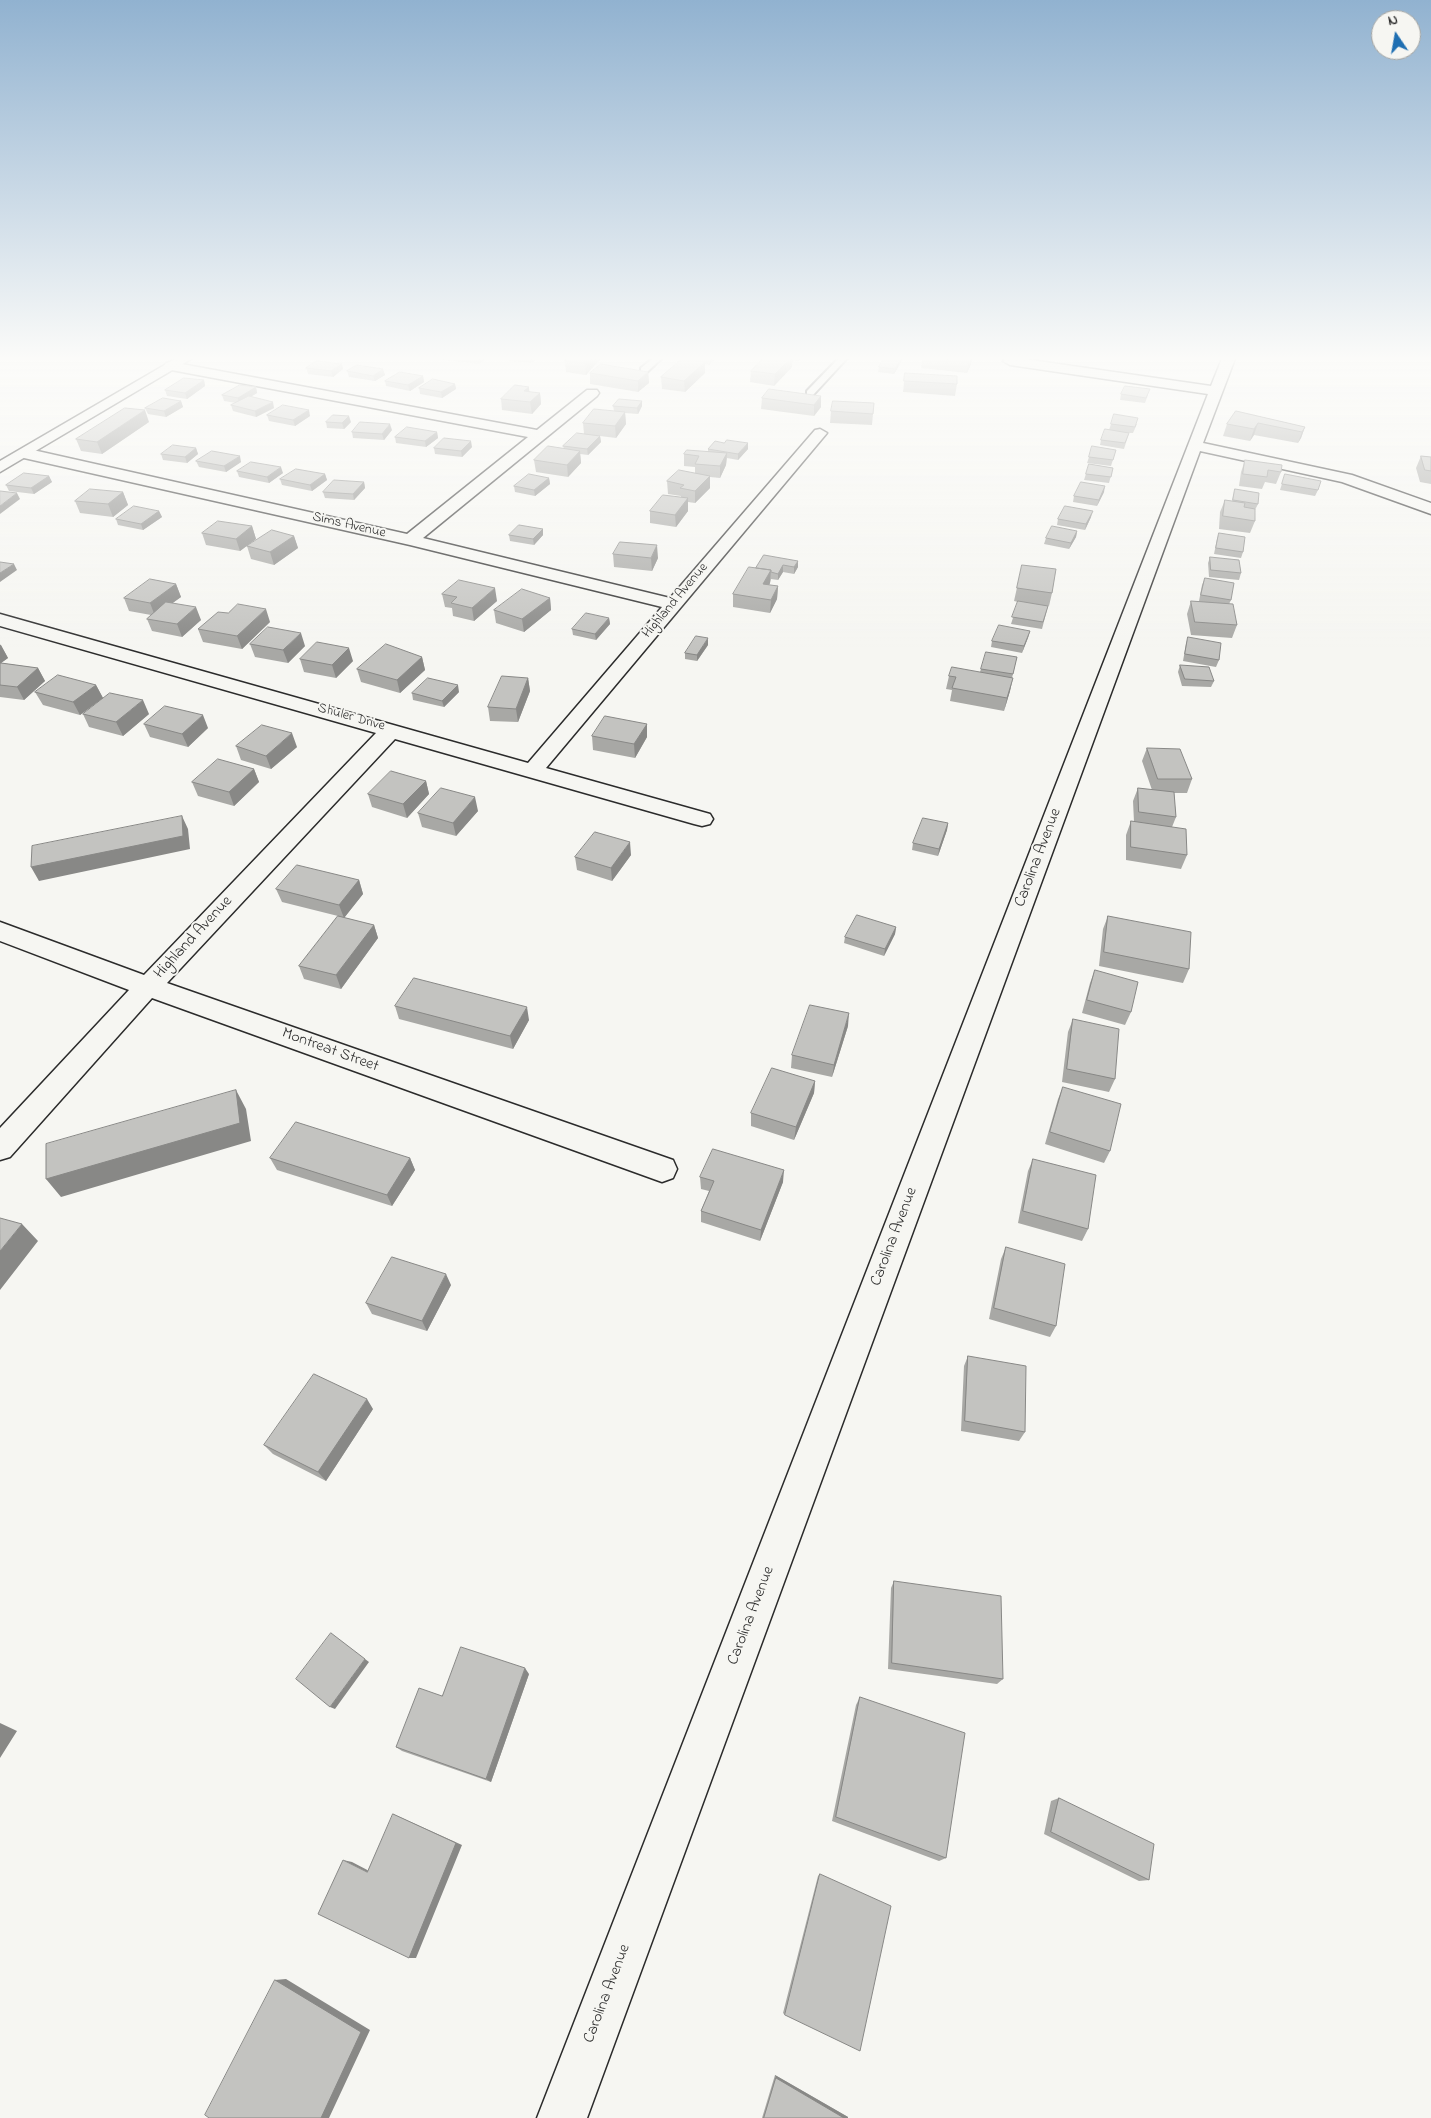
<!DOCTYPE html>
<html>
<head>
<meta charset="utf-8">
<style>
  body { margin:0 }
  #map { position:relative; width:1431px; height:2118px; overflow:hidden; background:#f6f6f2; font-family:"Indie Flower",sans-serif }
  canvas { display:block }
  .north { position:absolute; left:1371px; top:10px; width:50px; height:50px; box-sizing:border-box; background:#f6f6f2; border:1px solid #a5a5a2; border-radius:50%; rotate:348deg; font-size:14px; font-weight:700; line-height:20px; text-align:center; color:#2b2b2b }
  .north::after { content:''; display:block; margin:auto; width:18px; height:22px; background:#1f6fb2; clip-path:polygon(50% 0,100% 100%,50% 72%,0 100%) }
</style>
</head>
<body>
<div id="map">
<canvas width="1431" height="2118"></canvas>
<div class="north">N</div>
</div>
<script>
const ctx = document.querySelector('canvas').getContext('2d');
ctx.lineJoin = 'round';
function strokePath(path, color, width, dash) {
  ctx.strokeStyle = color;
  ctx.lineWidth = width;
  ctx.lineCap = dash ? 'butt' : 'round';
  ctx.setLineDash(dash || []);
  ctx.stroke(path);
}
function paint(path, color) {
  ctx.fillStyle = color;
  ctx.fill(path, 'evenodd');
}
function write(font, color, halo, rows, align = 'center') {
  ctx.font = font + ' "Indie Flower",sans-serif';
  ctx.lineWidth = 4;
  ctx.setLineDash([]);
  ctx.textBaseline = 'middle';
  ctx.strokeStyle = halo;
  ctx.fillStyle = color;
  for (const [text, x, y, turn = 0] of rows) {
    ctx.save();
    ctx.translate(x, y);
    ctx.rotate((+turn || 0) * Math.PI / 180);
    ctx.textAlign = isNaN(turn) ? turn : align;
    if (halo) ctx.strokeText(text, 0, 0);
    ctx.fillText(text, 0, 0);
    ctx.restore();
  }
}
const service = new Path2D(`
  M656,356h8l-17,16h-6v-4z
  M841,356h8l-36,39h-6v-4z`);
const minor = new Path2D(`
  M1223,356h13l-33,87 149,32 79,28v11l-89,-32 -142,-31 -613,1667h-50l671,-1724 -198,-29 -7,-4 7,-4 201,29z
  M171,362l366,68 50,-40h10l2,3 -2,3 -174,142 247,60 145,-168 5,-1 7,4 -281,335 164,46 3,5 -3,5 -8,2 -8,-2 -299,-85 -228,244 506,177 4,9 -4,9 -11,4 -510,-184 -142,159 -10,3v-32l129,-138 -129,-49v-19l144,53 232,-242 -376,-107v-12l528,149 134,-156 -252,-62 -386,-87 -8,-5 8,-5 383,86 121,-97 -362,-68 -2,-3 2,-3z`);
const secondary = new Path2D(`
  M180,356h16l-196,116v-11z`);
strokePath(service, '#2b2b2b', 4);
strokePath(minor, '#2b2b2b', 3);
strokePath(secondary, '#2b2b2b', 3);
paint(service, '#f6f6f2');
paint(minor, '#f6f6f2');
paint(secondary, '#f6f6f2');
paint(new Path2D(`
  M439,356h50l-10,8 -40,-5z
  M509,356h30l-8,7 -21,-2z
  M686,356h32l-9,9 -4,-1v9l-20,19 -23,-3 -1,-12 26,-18z
  M766,356h38l-6,5 -6,-1v7l-18,19 -24,-4 1,-11z
  M923,356h49l-1,8 -4,9 -46,-5z
  M602,357l-16,18 -20,-3 -1,-11z
  M902,357l-1,5 -7,12 -16,-2 1,-5z
  M306,368l37,1 -10,8 -25,-3z
  M383,369l2,6 -10,6 -26,-4 -2,-6z
  M648,372l1,11 -11,9 -48,-8v-11z
  M905,373l52,11 -2,12 -52,-4z
  M423,376l1,6 -14,9 -24,-5 -1,-5z
  M204,380l1,6 -18,13 -20,-3 -2,-6z
  M455,384l1,5 -14,9 -22,-4 -1,-6z
  M256,387l1,6 -6,4 23,11 -18,9 -23,-6 -2,-6 5,-2 -12,-2 -2,-6z
  M529,387v5l11,1 1,11 -9,10 -30,-4 -1,-11z
  M1121,394l27,1 -3,8 -25,-3z
  M821,396v11l-7,9 -53,-7 1,-11z
  M181,401l2,6 -17,10 -18,-3 -3,-6z
  M642,401v5l-4,8 -13,-1 1,11 -10,14 -16,-2 1,6 -13,13 -8,-1 1,9 -13,14 -32,-5 -2,-12 30,-11 -1,-3 21,-12 -1,-11 31,-12 -1,-5z
  M874,403l-2,22 -42,-2 1,-12z
  M1236,411l69,16 -4,11 -3,5 -44,-8 -4,6 -27,-5 4,-12z
  M267,415l43,1 -15,10 -26,-5z
  M149,422l-47,32 -21,-3 -5,-12z
  M326,422h25l-7,7 -17,-1z
  M1111,424h26l-4,9h-4l-5,16 -24,-4 1,-5 8,-10z
  M392,430l-8,10 -31,-2 -1,-6z
  M437,432l1,6 -12,9 -30,-4 -1,-6z
  M472,447l-10,10 -27,-3 -1,-6z
  M196,448l2,6 -11,9 -24,-3 -2,-6z
  M708,449h40l-10,11 -11,-2 -1,7 -6,13 -10,-1v11l-15,15 -7,-1v9l-12,16 -26,-4v-12l31,-14v-1l-13,-2 -1,-13 28,-8v-6l-11,-1v-12l24,-2z
  M1116,450l-5,16 -24,-3 2,-6z
  M1421,456l10,1v27l-11,-2 -4,-14z
  M1245,460l36,12 -5,12 -11,-2 -3,7 -23,-3 2,-14z
  M196,461l45,1 -15,10 -27,-5z
  M1089,464l24,4 -4,15 -25,-3z
  M237,471l46,2 -14,10 -30,-6z
  M325,474l2,6 -15,11 -30,-6 -2,-6z
  M1285,474l33,16 -3,6 -35,-6z
  M49,476l3,6 -18,12 -25,-3 -3,-6z
  M549,478l1,6 -15,12 -20,-4 -1,-6z
  M364,482l1,6 -11,12 -29,-2 -2,-6z
  M1235,489l23,15 -3,6v11l-5,12 -31,-4 1,-17 5,-12 7,1z
  M123,492l5,13 -15,12 -33,-4 -5,-12z
  M1104,492l-7,14 -24,-4 1,-6z
  M159,511l3,6 -19,13 -25,-5 -2,-6z
  M1091,517l-6,13 -28,-5 1,-6z
  M252,526l4,13 -16,12 -34,-6 -4,-12z
  M1077,531l-1,6 -7,12 -25,-5 2,-6z
  M1219,533l24,19 -2,6 -27,-4 3,-15z
  M509,535h34l-9,10 -24,-4z
  M294,536l4,12 -24,17 -23,-6 -4,-13z
  M613,554l45,4 -6,13 -38,-4z
  M764,555l34,12 -4,7 -11,-2 -5,8 -7,-1 -1,4 -1,2 9,1 -1,13 -7,14 -37,-6v-13l23,-26z
  M1210,557l31,16 -2,7 -30,-3 -1,-14z
  M1022,565l30,28 -3,13 -8,-1 7,1 -6,23 -31,-5 7,-22 -4,-1z
  M1205,578l26,22 -2,4 8,21 -5,13 -41,-3 -4,-21 4,-13h8l3,-16z
  M176,584l5,13 -9,6 29,17 -19,17 -30,-6 -5,-12 4,-4 -22,-4 -5,-13z
  M442,594l55,7 -23,20 -21,-5 -1,-8 -7,-1z
  M550,598l1,12 -27,22 -28,-9 -2,-13z
  M609,618l1,6 -14,16 -23,-5 -1,-6z
  M270,622l-28,27 -39,-7 -5,-13z
  M1030,631l-8,22 -31,-6 1,-6z
  M1188,637l31,23 -3,7 -33,-6 3,-17z
  M0,644l8,14 -7,5 37,5 7,13 -21,19 -24,-3z
  M250,644l55,2 -17,17 -33,-6z
  M708,645l-11,16 -12,-2v-6z
  M422,657l3,13 -25,23 -39,-11 -4,-13z
  M1017,657l-5,21 -2,13 -6,20 -54,-10 2,-11 -6,-1 3,-13 31,-4 1,-3z
  M300,659l53,2 -17,17 -32,-6z
  M1180,665l34,16 -3,6 -29,-1 -4,-14z
  M528,678l2,13 -12,31 -28,-1 -2,-14z
  M96,685l7,13 -23,17 -37,-10 -8,-13z
  M459,692l-15,15 -31,-7 -1,-7z
  M83,714h66l-26,22 -34,-9z
  M144,724l64,4 -20,19 -38,-10z
  M647,724v13l-12,21 -42,-8 -1,-14z
  M236,746l61,1 -26,22 -30,-9z
  M1147,748l45,31 -5,14h-13l2,24 -4,10 15,28 -6,14 -55,-9v-25l5,-14 3,1 -1,-21 5,-13 14,2 -10,-29z
  M254,769l5,13 -25,24 -36,-10 -6,-14z
  M426,781l3,13 -22,24 -35,-11 -4,-13z
  M478,811l-22,25 -34,-9 -4,-14z
  M948,823l-1,7 -9,26 -26,-6 1,-7z
  M631,855l-19,26 -35,-11 -2,-13z
  M359,880l4,14 -19,24 30,7 4,13 -37,51 -37,-10 -5,-13 39,-50 -56,-14 -6,-13z
  M1108,916l81,53 -6,14 -84,-17 4,-37z
  M896,927l-1,7 -11,22 -40,-13 1,-6z
  M1095,970l36,42 -6,13 -43,-12 8,-30z
  M395,1006l134,14 -16,29 -114,-30z
  M1073,1019l42,60 -6,13 -47,-10 6,-50z
  M848,1026l-16,51 -41,-9 1,-13z
  M815,1081l-1,12 -20,47 -43,-14v-13z
  M1063,1087l47,64 -6,12 -59,-19 13,-45z
  M270,1158h140l5,12 -23,36 -115,-36z
  M1033,1159l55,70 -6,12 -64,-18 10,-52z
  M700,1177l83,5 -23,59 -59,-19v-11l8,-20 -8,-2z
  M1006,1247l50,79 -6,11 -61,-18 12,-60z
  M451,1285l-24,46 -55,-17 -6,-11z
  M968,1356l57,76 -6,9 -58,-10 3,-65z
  M373,1409l-47,72 -53,-27 -9,-9z
  M894,1581l109,98 -6,5 -109,-15 3,-81z
  M529,1674l-38,108 -89,-31 -6,-4 46,-51z
  M860,1697l86,161 -7,3 -107,-40 24,-116z
  M1059,1798l90,82 -10,1 -95,-47 7,-33z
  M820,1874l-35,141 -2,-2 35,-137z
  M775,2075l73,42v1h-86z`), '#a8a8a5');
paint(new Path2D(`
  M478,356h11l-10,8z
  M530,356h9l-8,7z
  M592,356h10v1l-16,18 -1,-12z
  M709,356h9l-9,9z
  M793,356l-1,11 -18,19 1,-12z
  M798,356h6l-6,5z
  M971,356h1l-1,8 -4,9 1,-11z
  M902,357l-1,5 -7,12 1,-5z
  M705,362v11l-20,19 -1,-11z
  M342,364l1,5 -10,8 -2,-6z
  M383,369l2,6 -10,6 -2,-5z
  M648,372l1,11 -11,9v-11z
  M423,376l1,6 -14,9 -2,-6z
  M204,380l1,6 -18,13 -2,-6z
  M455,384l1,5 -14,9 -1,-6z
  M256,387l1,6 -18,10 -1,-5z
  M529,387l1,11 -6,-7z
  M540,393l1,11 -9,10 -2,-12z
  M821,396v11l-7,9v-11z
  M181,401l2,6 -17,10 -2,-6z
  M642,401v5l-4,8 -1,-6z
  M273,402l1,6 -18,9 -1,-6z
  M145,410l4,12 -47,32 -5,-12z
  M309,410l1,6 -15,10 -2,-6z
  M625,412l1,12 -10,14 -1,-12z
  M349,416l2,6 -7,7 -2,-6z
  M1258,423l-4,12 -4,6 4,-12z
  M390,424l2,6 -8,10 -2,-6z
  M1305,427l-4,11 -3,5 4,-11z
  M437,432l1,6 -12,9 -1,-6z
  M600,436l1,6 -13,13 -1,-6z
  M471,441l1,6 -10,10 -1,-6z
  M748,443v6l-10,11v-6z
  M196,448l2,6 -11,9 -2,-6z
  M580,451l1,12 -13,14 -1,-12z
  M727,453l-1,12 -6,13v-12z
  M240,456l1,6 -15,10 -2,-6z
  M281,467l2,6 -14,10 -2,-6z
  M325,474l2,6 -15,11 -2,-6z
  M49,476l3,6 -18,12 -3,-6z
  M710,476v12l-15,15v-12z
  M549,478l1,6 -15,12 -1,-6z
  M364,482l1,6 -11,12 -1,-6z
  M1105,486l-1,6 -7,14 2,-6z
  M123,492l5,13 -15,12 -5,-13z
  M17,493l3,6 -20,15v-8z
  M688,498v13l-12,16 -1,-12z
  M159,511l3,6 -19,13 -2,-6z
  M1093,511l-2,6 -6,13 1,-6z
  M252,526l4,13 -16,12 -4,-12z
  M543,529v6l-9,10 -1,-6z
  M1077,531l-1,6 -7,12 2,-6z
  M294,536l4,12 -24,17 -4,-13z
  M657,545l1,13 -6,13 -1,-13z
  M798,561v6l-4,7v-7z
  M14,564l3,6 -17,12v-9z
  M783,565v7l-5,8v-6z
  M771,570l-1,13 -7,14v-13z
  M176,584l5,13 -26,19 -5,-13z
  M778,586l-1,13 -7,14 1,-13z
  M495,588l2,13 -23,20 -2,-13z
  M550,598l1,12 -27,22 -2,-13z
  M196,607l5,13 -19,17 -5,-13z
  M266,609l4,13 -28,27 -5,-13z
  M609,618l1,6 -14,16 -1,-6z
  M1030,631l-2,7 -6,15 2,-7z
  M301,633l4,13 -17,17 -5,-13z
  M708,638v7l-11,16v-6z
  M0,645h1l7,13 -7,5 5,9 -6,4z
  M349,648l4,13 -17,17 -4,-13z
  M422,657l3,13 -25,23 -3,-13z
  M38,668l7,13 -21,19 -7,-13z
  M528,678l2,13 -12,31 -2,-13z
  M1013,678l-3,13 -6,20 3,-13z
  M96,685l7,13 -23,17 -7,-13z
  M458,685l1,7 -15,15 -2,-6z
  M143,700l6,14 -26,22 -7,-14z
  M203,715l5,13 -20,19 -6,-13z
  M647,724v13l-12,21 -1,-14z
  M292,733l5,14 -26,22 -5,-13z
  M254,769l5,13 -25,24 -5,-14z
  M426,781l3,13 -22,24 -4,-14z
  M475,797l3,14 -22,25 -3,-13z
  M182,816l6,13 2,20 -151,32 -8,-14z
  M948,823l-1,7 -9,26 1,-7z
  M630,842l1,13 -19,26 -1,-13z
  M359,880l4,14 -19,24 -5,-13z
  M374,925l4,13 -37,51 -5,-14z
  M896,927l-1,7 -11,22 1,-7z
  M527,1007l2,13 -16,29 -3,-13z
  M849,1013l-1,13 -16,51 2,-12z
  M815,1081l-1,12 -20,47 2,-13z
  M236,1090l10,19 5,32 -190,56 -15,-18z
  M410,1158l5,12 -23,36 -5,-11z
  M784,1170l-1,12 -23,59 1,-11z
  M22,1224l16,17 -38,49v-39z
  M446,1274l5,11 -24,46 -5,-10z
  M367,1399l6,10 -47,72 -8,-9z
  M365,1659l4,3 -34,47 -5,-2z
  M525,1668l4,6 -38,108 -5,-3z
  M0,1723l17,8 -17,27z
  M393,1814l69,31 -46,113h-7z
  M343,1860l9,2 23,12 -8,-2z
  M286,1979l84,51 -41,88h-8l-46,-138z
  M775,2075l73,42v1h-4l-68,-40z`), '#888886');
const building = new Path2D(`
  M570,356h22l-7,7 -20,-2z
  M766,356h27l-18,18 -24,-3z
  M885,356h7l10,1 -7,12 -16,-2z
  M923,356h48l-3,6z
  M682,359l23,3 -21,19 -23,-4z
  M317,361l25,3 -11,7 -25,-3z
  M601,364l47,8 -10,9 -48,-8z
  M357,365l26,4 -10,7 -26,-5z
  M400,372l23,4 -15,9 -23,-4z
  M905,373l52,3v8l-53,-3z
  M184,378l20,2 -19,13 -20,-3z
  M433,379l22,5 -14,8 -22,-4z
  M240,385l16,2 -18,11 -16,-3z
  M515,385l14,2 -5,4 16,2 -10,9 -29,-3z
  M1125,386l25,3 -4,9 -25,-4z
  M769,389l52,7 -7,9 -52,-7z
  M249,396l24,6 -18,9 -24,-6z
  M163,398l18,3 -17,10 -19,-3z
  M619,399l23,2 -5,7 -24,-2z
  M833,401l41,2 -1,11 -42,-3z
  M283,405l26,5 -16,10 -26,-5z
  M125,408l20,2 -48,32 -21,-3z
  M594,409l31,3 -10,14 -32,-3z
  M1236,411l69,16 -3,5 -44,-9 -4,6 -27,-5z
  M1114,414l24,4 -3,9 -24,-3z
  M333,415l16,1 -7,7 -16,-1z
  M360,422l30,2 -8,10 -30,-2z
  M407,427l30,5 -12,9 -30,-4z
  M1105,429l24,4 -4,10 -24,-3z
  M577,433l23,3 -13,13 -24,-3z
  M444,438l27,3 -10,10 -27,-3z
  M727,440l21,3 -10,11 -30,-5 7,-8 9,2z
  M173,445l23,3 -11,9 -24,-3z
  M548,446l32,5 -13,14 -33,-5z
  M1092,446l24,4 -3,10 -24,-3z
  M687,450l40,3 -7,13 -25,-2 4,-8 -15,-2z
  M212,451l28,5 -16,10 -28,-5z
  M1421,456l10,1v14l-6,-1z
  M1245,460l37,5 -1,7 -13,-2 -1,7 -24,-3z
  M251,462l30,5 -14,10 -30,-6z
  M1089,464l24,4 -2,9 -25,-3z
  M296,469l29,5 -15,11 -30,-6z
  M679,470l31,6 -15,15 -15,-3 4,-3 -17,-4z
  M24,473l25,3 -18,12 -25,-3z
  M529,474l20,4 -15,12 -20,-4z
  M1285,474l36,7 -3,9 -36,-6z
  M334,480l30,2 -11,12 -30,-2z
  M1081,482l24,4 -6,14 -25,-4z
  M90,489l33,3 -15,12 -33,-3z
  M1235,489l24,4 -1,11 -25,-4z
  M0,491l17,2 -17,13z
  M663,495l25,3 -13,17 -25,-4z
  M1225,500l20,3 -1,4 11,2v12l-32,-5z
  M134,506l25,5 -18,13 -25,-5z
  M1065,506l28,5 -7,13 -28,-5z
  M218,521l34,5 -16,13 -34,-6z
  M519,525l24,4 -10,10 -24,-4z
  M1052,526l25,5 -6,12 -25,-5z
  M272,530l22,6 -24,16 -23,-6z
  M1219,533l26,4 -2,15 -27,-4z
  M620,542l37,3 -6,13 -38,-4z
  M764,555l34,6 -4,6 -11,-2 -5,9 -7,-2v-2l-15,-2z
  M1210,557l29,3 2,13 -30,-3z
  M0,562l14,2 -14,9z
  M1022,565l34,4 -4,24 -35,-5z
  M749,567l22,3 -8,14 15,2 -7,14 -38,-6z
  M1205,578l29,5 -3,17 -30,-5z
  M150,579l26,5 -26,19 -26,-5z
  M459,580l36,8 -23,20 -21,-5 6,-6 -15,-3z
  M522,589l28,9 -28,21 -28,-9z
  M1018,601l30,5 -5,16 -31,-5z
  M1191,601l42,3 4,21 -42,-3z
  M166,602l30,5 -19,17 -30,-5z
  M238,604l28,5 -29,27 -39,-7 20,-17 10,1z
  M586,613l23,5 -14,16 -23,-5z
  M999,625l31,6 -6,15 -32,-5z
  M268,627l33,6 -18,17 -33,-6z
  M696,636l12,2 -11,17 -12,-2z
  M1188,637l33,6 -2,17 -34,-6z
  M317,642l32,6 -17,17 -32,-6z
  M386,644l36,13 -25,23 -40,-11z
  M986,652l31,5 -4,17 -32,-5z
  M1,663l37,5 -21,19 -17,-2v-21z
  M1180,665l29,2 5,14 -29,-2z
  M952,667l61,11 -6,20 -55,-10 4,-11 -7,-1z
  M58,675l38,10 -23,17 -38,-10z
  M502,676l26,2 -12,31 -28,-2z
  M428,678l30,7 -16,16 -30,-8z
  M110,693l33,7 -27,22 -33,-8z
  M165,706l38,9 -21,19 -38,-10z
  M605,716l42,8 -13,20 -42,-8z
  M262,725l30,8 -26,23 -30,-10z
  M1147,748l33,1 12,30h-34z
  M218,759l36,10 -25,23 -37,-10z
  M391,771l35,10 -23,23 -35,-10z
  M441,788l34,9 -22,26 -35,-10z
  M1138,788l36,4 2,25 -37,-5z
  M182,816l1,20 -152,31 1,-21z
  M923,818l25,5 -9,26 -26,-6z
  M1131,821l55,8 1,26 -56,-8z
  M595,832l35,10 -19,26 -36,-11z
  M297,865l62,15 -20,25 -63,-16z
  M857,915l39,12 -11,22 -40,-12z
  M338,916l36,9 -38,50 -37,-9z
  M1108,916l83,16 -2,37 -85,-17z
  M1095,970l43,12 -7,30 -44,-12z
  M414,978l113,29 -17,29 -115,-30z
  M810,1005l39,8 -15,52 -42,-10z
  M1073,1019l46,10 -4,50 -48,-10z
  M772,1068l43,13 -19,46 -45,-14z
  M1063,1087l58,17 -11,47 -60,-19z
  M236,1090l4,33 -194,56v-35z
  M296,1122l114,36 -23,37 -117,-37z
  M713,1149l71,21 -23,60 -60,-19 13,-30 -14,-4z
  M1033,1159l63,16 -8,54 -65,-18z
  M0,1218l22,6 -22,27z
  M1006,1247l59,17 -9,62 -62,-18z
  M392,1257l54,17 -24,47 -56,-18z
  M968,1356l58,10 -1,66 -60,-11z
  M314,1374l53,25 -49,73 -54,-27z
  M894,1581l107,15 2,83 -111,-16z
  M331,1633l34,26 -35,48 -34,-28z
  M461,1647l64,21 -39,111 -90,-32 23,-59 23,8z
  M860,1697l105,36 -19,125 -110,-41z
  M1059,1798l95,46 -5,36 -98,-48z
  M393,1814l63,29 -47,115 -91,-44 25,-54 24,12z
  M820,1874l71,32 -31,145 -75,-36z
  M275,1980l86,52 -40,86h-112l-4,-3z
  M776,2078l68,40h-80z`);
paint(building, '#c3c3c0');
strokePath(building, '#888886', 1);
const sky = ctx.createLinearGradient(0, 0, 0, 652);
sky.addColorStop(0, '#91b2d0');
sky.addColorStop(0.55, '#fbfbf9');
sky.addColorStop(1, '#fbfbf900');
ctx.fillStyle = sky;
ctx.fillRect(0, 0, 1431, 652);
write('14px', '#2b2b2b', '#f6f6f2', [
  ["Sims Avenue",349,526,13],
  ["Highland Avenue",676,601,-50],
  ["Shuler Drive",351,718,16]
]);
write('16px', '#2b2b2b', '#f6f6f2', [
  ["Carolina Avenue",1039,858,-69],
  ["Highland Avenue",194,938,-47],
  ["Montreat Street",330,1051,20],
  ["Carolina Avenue",895,1237,-69],
  ["Carolina Avenue",752,1616,-69],
  ["Carolina Avenue",608,1994,-69]
]);
</script>
</body>
</html>
